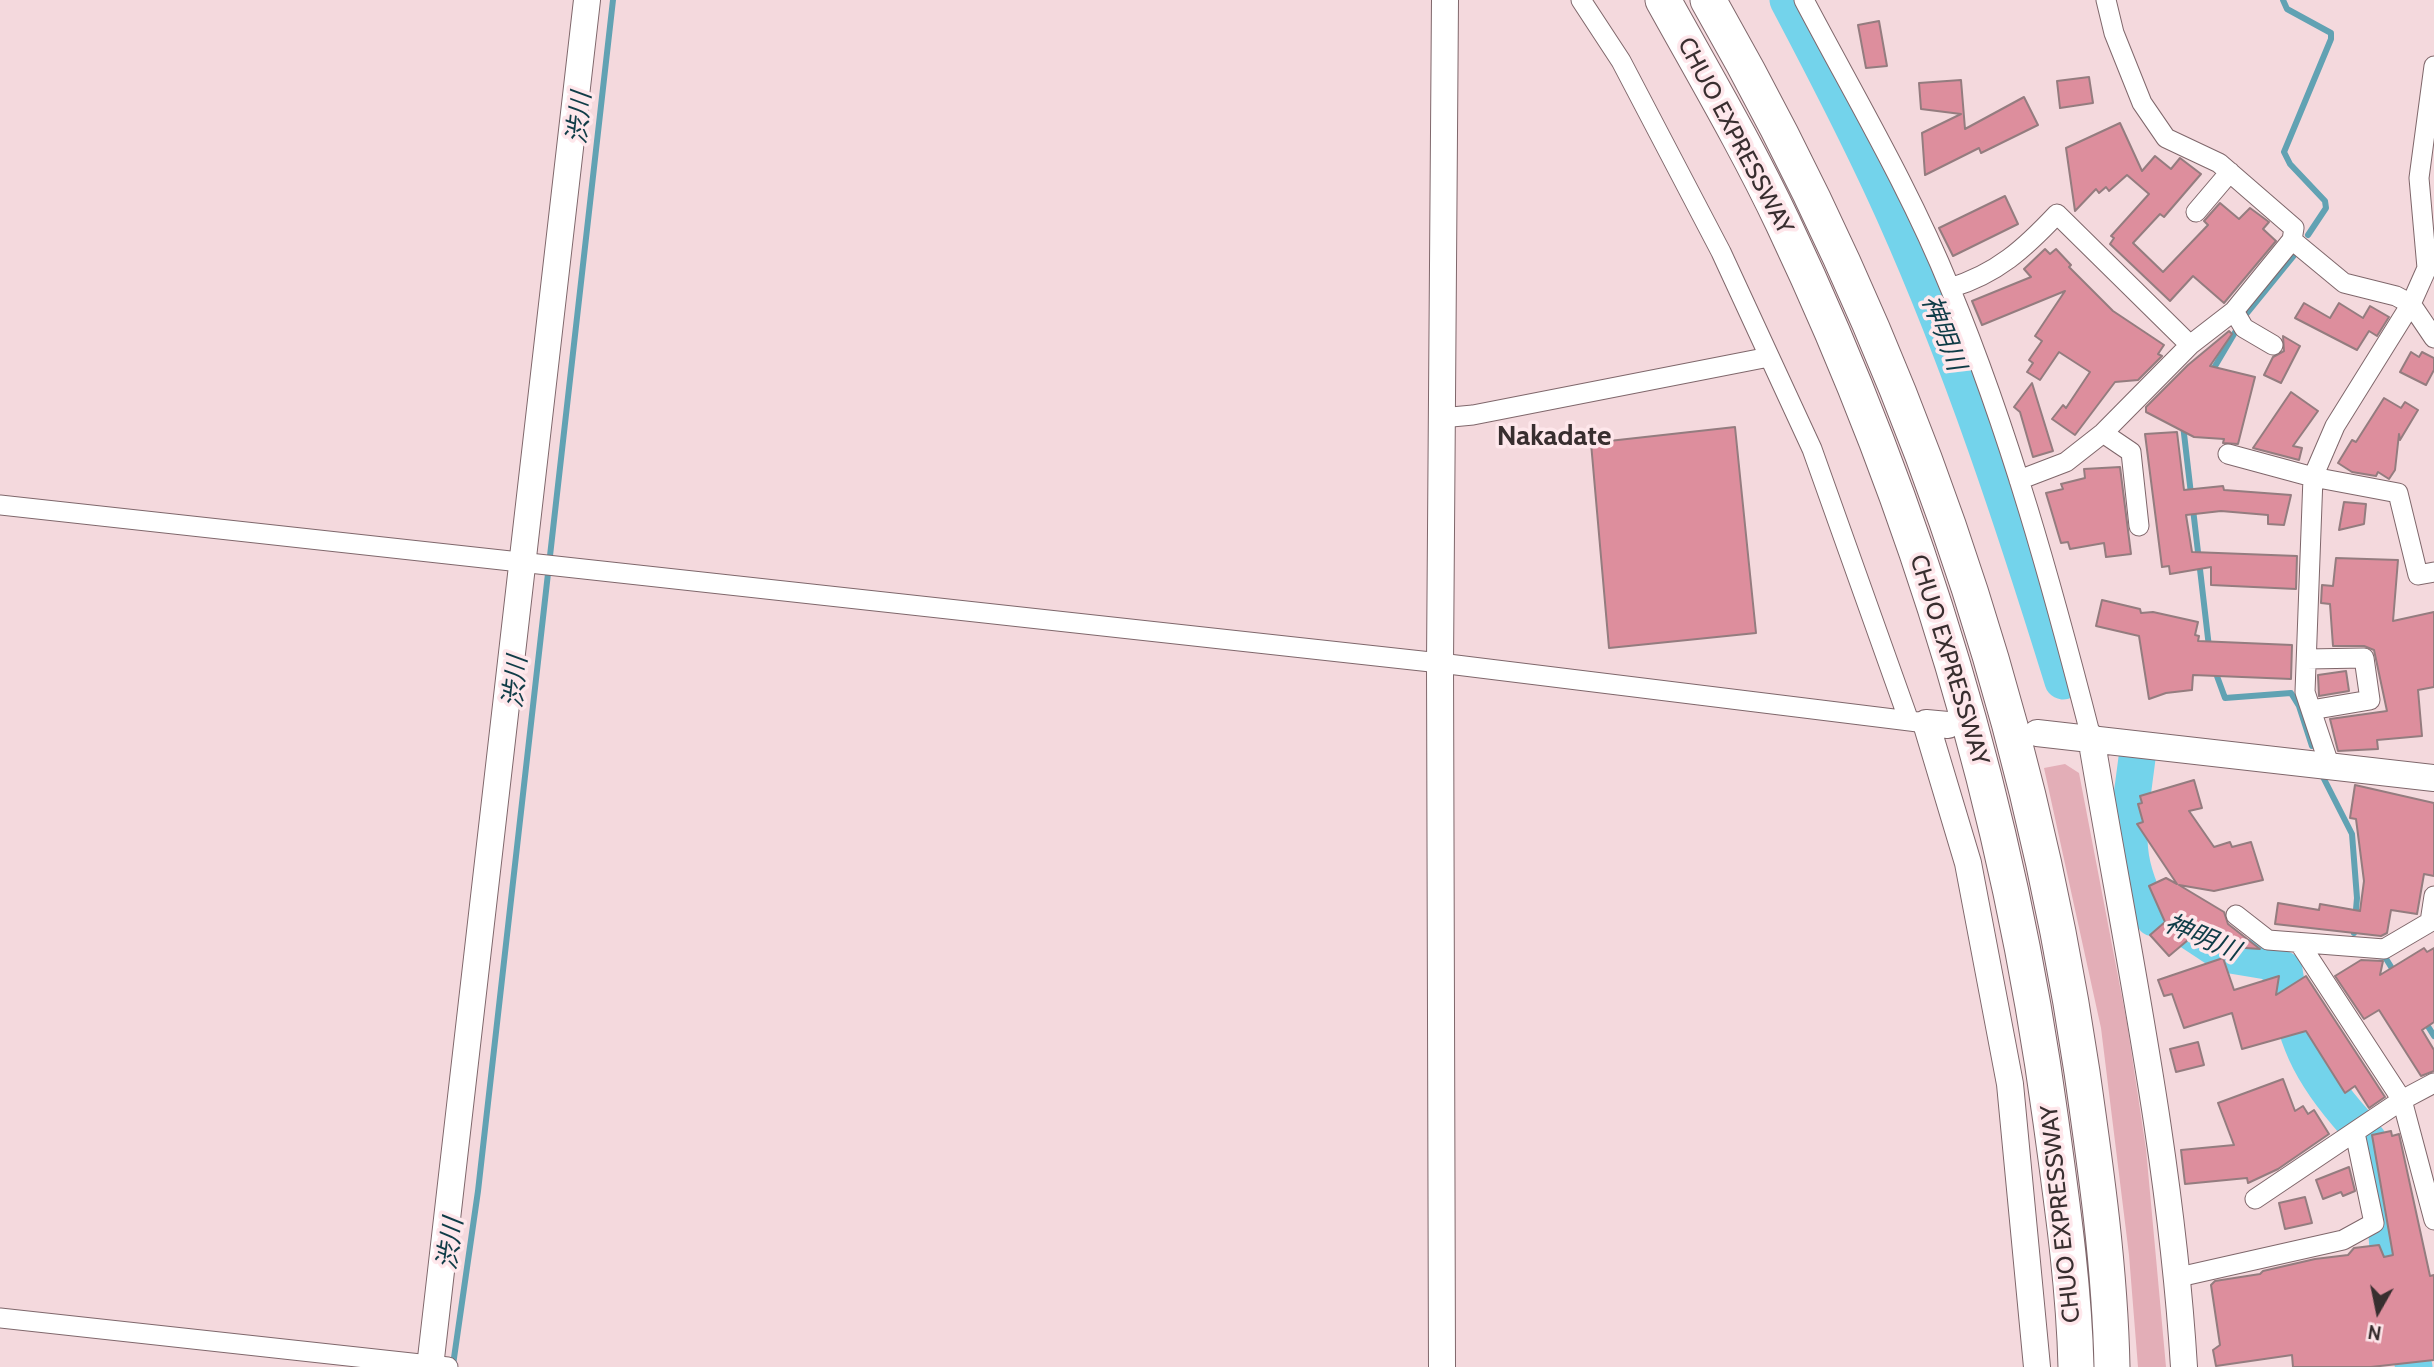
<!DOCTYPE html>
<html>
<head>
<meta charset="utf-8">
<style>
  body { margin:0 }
  #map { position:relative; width:2434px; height:1367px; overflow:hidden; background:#f4d9dd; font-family:Cabin,sans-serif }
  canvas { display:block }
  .north { position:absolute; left:2343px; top:1276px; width:70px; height:70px; -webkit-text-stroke:5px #fee7eb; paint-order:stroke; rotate:189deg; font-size:19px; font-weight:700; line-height:28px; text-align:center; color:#382e2f }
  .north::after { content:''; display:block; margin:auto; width:24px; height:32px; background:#382e2f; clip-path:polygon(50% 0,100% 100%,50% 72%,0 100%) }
</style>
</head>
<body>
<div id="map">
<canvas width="2434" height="1367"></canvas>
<div class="north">N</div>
</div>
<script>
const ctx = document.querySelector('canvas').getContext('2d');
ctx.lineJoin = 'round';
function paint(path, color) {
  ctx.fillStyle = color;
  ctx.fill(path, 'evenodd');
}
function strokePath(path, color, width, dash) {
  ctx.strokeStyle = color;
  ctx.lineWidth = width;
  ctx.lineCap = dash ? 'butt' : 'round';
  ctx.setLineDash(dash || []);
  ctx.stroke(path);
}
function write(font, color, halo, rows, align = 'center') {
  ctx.font = font + ' Cabin,"Noto Sans JP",sans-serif';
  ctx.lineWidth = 7;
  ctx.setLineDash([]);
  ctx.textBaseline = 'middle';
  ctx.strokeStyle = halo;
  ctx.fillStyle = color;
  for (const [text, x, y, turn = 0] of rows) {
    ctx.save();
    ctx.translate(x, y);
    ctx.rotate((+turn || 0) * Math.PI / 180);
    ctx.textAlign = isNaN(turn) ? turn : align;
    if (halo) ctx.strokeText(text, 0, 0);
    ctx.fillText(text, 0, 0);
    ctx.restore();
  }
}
paint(new Path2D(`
  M2065,764l14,9 48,250 19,126 20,218h-28l-9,-112 -28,-227 -57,-260z`), '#e3aeb7');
strokePath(new Path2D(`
  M2283,0l4,9 44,24v6l-47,113 6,12 35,37 1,7 -18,27
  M2247,313l48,-59
  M2211,373l26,-44
  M2183,425l8,69
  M2193,509l16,138
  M2214,668l11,30 66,-5 8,13 13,40
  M2323,777l29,57 5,64 -3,35
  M2378,956l7,1 11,18
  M2424,1020l10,16
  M453,1365l25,-174 135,-1191`), '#61a2b3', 6);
strokePath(new Path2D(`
  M1788,0c37,70 74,141 106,213 68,152 120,310 169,468
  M2137,758c-8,66 -19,99 17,160l24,5 47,31 42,7 17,9c10,67 25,102 71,153
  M2368,1140l18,83 4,50 24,94`), '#73d3eb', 37);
const building = new Path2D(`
  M1879,21l8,45 -21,2 -8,-43z
  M2089,77l4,26 -33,5 -3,-27z
  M1961,80l4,49 59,-32 14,28 -57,28 -2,-5 -54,27 -3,-42 39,-19 -40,-5 -2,-26z
  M2120,123l22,48 13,-15 16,13 9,-11 21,16 -37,43 -4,-3 -27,29 30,29 45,-47 -4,-4 16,-18 19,16 11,-11 19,14 -6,7 13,12 -52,62 -31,-27 -23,25 -60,-57 4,-6 -3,-2 38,-42 -22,-19 -18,16 -3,-4 -7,6 -3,-4 -21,22 -9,-63z
  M2005,196l13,28 -65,32 -14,-28z
  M2045,249l5,5 6,-5 15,16 -2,2 44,44 51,34 -6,9 4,2 -24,24 -23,2 -40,53 -23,-16 11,-14 3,3 24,-36 -31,-20 -19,28 -13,-8 6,-9 -4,-3 13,-19 -7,-5 30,-45 -83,34 -10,-24 59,-24 -7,-8z
  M2304,303l26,15 9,-15 24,15 7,-12 19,11 -12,19 -8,-5 -12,19 -62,-32z
  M2229,331l3,3 -22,32 45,11 -17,67 -15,-1 1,-4 -30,-2 -48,-25v-5l42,-42z
  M2283,336l17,10 -19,37 -17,-8 9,-18 11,-6z
  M2411,352l8,5 3,-5 12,6v12l-8,15 -26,-13z
  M2032,383l21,68 -20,6 -13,-45 -6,-5z
  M2291,392l27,19 -25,35 9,2 -3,12 -46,-12z
  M2384,398l17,10 4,-6 13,8 -18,30 -1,-6 -4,36 -6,9 -11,-7 -2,4 -24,-4 -14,-9 14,-23 4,2z
  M1735,427l21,206 -147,15 -18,-205z
  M2177,432l7,58 39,-4 1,4 67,5 -7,30 -16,-1v-9l-47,-4 -35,4 6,37 105,4 -1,33 -85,-4v-18l-41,7 -1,-8 -7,1 -17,-133z
  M2120,467l11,87 -25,3 -2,-14 -34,6 -2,-7 -7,1 -15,-50 17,-4 -2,-5 24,-6 -1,-9z
  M2344,502l22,2 -2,20 -25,6z
  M2336,558l62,2 -5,61 41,-9v75l-16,3 4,46 -45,4 1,9 -40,2 -8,-32 57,-8 -13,-61 -10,-4h-31l-3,-42 -9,-1 1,-18 11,1z
  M2102,600l38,9 1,4 12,-1 45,10 -3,13 4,1 -1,5 94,4 -1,34 -98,-4 -1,15 -26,3 -17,6 -10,-63 -43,-10z
  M2346,671l3,20 -30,5 -1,-21z
  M2194,780l8,28 -13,3 25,36 16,-5 2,5 19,-5 12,38 -49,11 -35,-6 45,27 4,12 32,25 -29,-2 -30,-18 -32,27 -19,-21 15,-13 -16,-36 17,-8 11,6 -40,-60 6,-2 -5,-18 4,-1 -2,-7z
  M2355,785l79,18v73l-10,-2 -7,40 -26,-4 -4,23 -6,3 -106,-12 3,-21 41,7 1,-6 40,7 4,-30 -8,-62 -6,-1z
  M2424,948l3,4 7,-4v74l-12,8 12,20v21l-13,5 -42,-66 -15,9 -29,-43 26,-16 22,1 -3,14z
  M2223,958l11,32 45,-14 -3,19 30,-19 79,121 -16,11 -14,-22 -10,7 -39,-62 -64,18 -10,-36 -48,15 -12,-34 -8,2 -6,-16z
  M2198,1042l6,23 -28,7 -6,-23z
  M2283,1079l12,32 8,-5 5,8 6,-4 15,24 -51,35 -30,14 -1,-5 -62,6 -4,-34 53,-5 -16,-42z
  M2391,1131l1,5 7,-2 31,142 4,-1v85l-63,7h-78l-1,-12 -76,11 -3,-16 7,-5 -9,-60 4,-4 45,-7 3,-3 52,-12 33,-4 6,-7 25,-3 5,12 9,-2 -21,-120z
  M2349,1167l6,24 -12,5 -2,-4 -18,7 -7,-19z
  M2305,1197l7,26 -27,6 -6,-26z`);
paint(building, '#dd8e9d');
strokePath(building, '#947c7f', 2);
const street = new Path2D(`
  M1581,0l40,61 100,191 91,197 97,272
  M1804,0c50,95 106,189 146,288 60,145 102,297 141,449
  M2196,212l34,-40
  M2292,240l52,43 52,13 15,8 23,34
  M1950,288c47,-14 75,-40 107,-74l133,131
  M2234,311l10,17 29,17
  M1441,418l32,-3 296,-58
  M2103,433l28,19 8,74
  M2228,454l85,23 85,16 20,82 16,-3
  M2019,480l47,-18 37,-29 87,-88 44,-34 58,-71 2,-12 -75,-65 -53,-25 -24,-35 -28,-70 -8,-33
  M0,505l1440,158 486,60
  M2307,659l57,-1 6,42 -59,10
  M2330,767l-25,-75 8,-215 22,-51 76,-122 16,-36 -8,-90 15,-112
  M2236,915l32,25 116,9 46,-27 4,-26
  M2300,944l102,156 32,120
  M2255,1199l147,-99 32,-17
  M2179,1277l164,-37 31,-17 -19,-90
  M0,1318l448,49`);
const secondary = new Path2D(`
  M1948,725l-22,-2 42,140 42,221 27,283
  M2037,733l397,45
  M2091,737c35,209 80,417 93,630
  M430,1367l157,-1367
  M1442,1367l-2,-704 5,-663`);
const highway = new Path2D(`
  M1663,0c41,74 84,147 120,223 135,285 226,588 268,899 11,81 23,163 25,245
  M1708,0c191,333 318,693 374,1072 14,98 28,196 30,295`);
strokePath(street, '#7f676b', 21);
strokePath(secondary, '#7f676b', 28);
strokePath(highway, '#7f676b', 37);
strokePath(street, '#fff', 19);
strokePath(secondary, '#fff', 26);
strokePath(highway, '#fff', 35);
write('24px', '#382e2f', '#fee7eb', [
  ["CHUO EXPRESSWAY",1735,136,62],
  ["CHUO EXPRESSWAY",1949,660,73],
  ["CHUO EXPRESSWAY",2061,1214,-96]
]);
write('italic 26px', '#0f3c47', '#fee7eb', [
  ["渋川",580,118,-84],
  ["神明川",1943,333,69],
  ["渋川",516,682,-84],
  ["神明川",2202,938,23],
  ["渋川",451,1244,-82]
]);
write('bold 28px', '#382e2f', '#fee7eb', [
  ["Nakadate",1554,437]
]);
</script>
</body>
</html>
